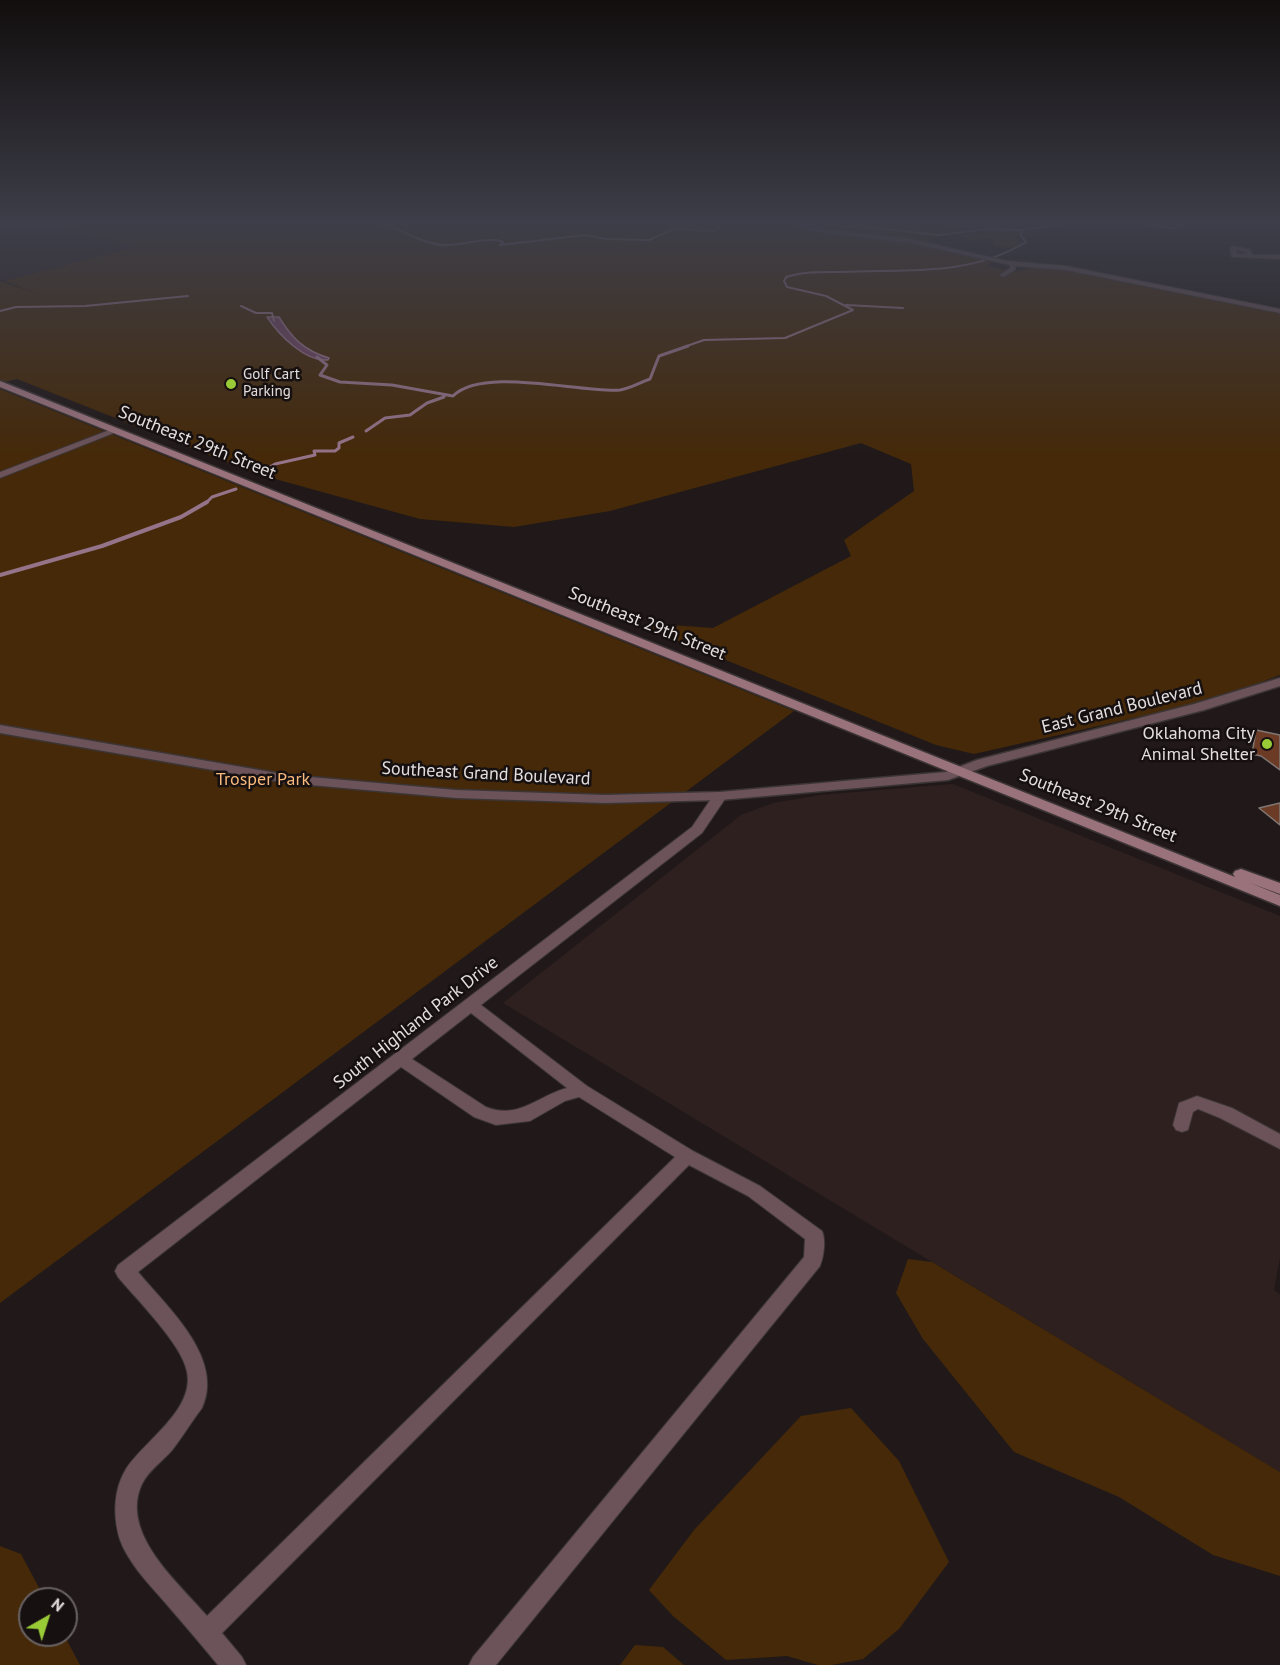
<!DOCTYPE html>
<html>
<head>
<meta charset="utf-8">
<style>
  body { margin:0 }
  #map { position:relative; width:1280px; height:1665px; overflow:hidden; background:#211919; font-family:"PT Sans",sans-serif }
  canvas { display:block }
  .north { position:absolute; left:18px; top:1587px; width:60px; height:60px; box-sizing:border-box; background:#171010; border:2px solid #696262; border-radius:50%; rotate:39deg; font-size:16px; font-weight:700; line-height:24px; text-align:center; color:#e4dede }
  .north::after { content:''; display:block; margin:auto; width:21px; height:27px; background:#99cb36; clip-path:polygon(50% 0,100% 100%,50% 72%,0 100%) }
</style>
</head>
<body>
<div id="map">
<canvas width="1280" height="1665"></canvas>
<div class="north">N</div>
</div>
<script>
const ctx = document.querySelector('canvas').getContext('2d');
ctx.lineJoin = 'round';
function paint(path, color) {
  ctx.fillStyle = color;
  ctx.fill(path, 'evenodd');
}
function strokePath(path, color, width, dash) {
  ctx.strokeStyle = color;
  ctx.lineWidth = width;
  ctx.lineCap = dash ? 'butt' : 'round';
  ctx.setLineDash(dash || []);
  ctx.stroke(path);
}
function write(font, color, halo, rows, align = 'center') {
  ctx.font = font + ' "PT Sans",sans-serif';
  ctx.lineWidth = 5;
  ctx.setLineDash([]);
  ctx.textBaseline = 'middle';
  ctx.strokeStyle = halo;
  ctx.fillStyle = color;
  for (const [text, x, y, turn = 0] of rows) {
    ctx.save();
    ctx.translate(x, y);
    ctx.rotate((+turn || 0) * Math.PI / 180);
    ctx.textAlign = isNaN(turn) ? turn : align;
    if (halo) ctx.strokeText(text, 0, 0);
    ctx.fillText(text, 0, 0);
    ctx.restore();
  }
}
paint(new Path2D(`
  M0,223h53l81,24 -129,34 -5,-2z
  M953,784l327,132v341l-6,33 6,4v178l-777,-469 238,-188 32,-12 47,-8z`), '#2e201f');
paint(new Path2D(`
  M53,223h737l20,8 82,8 101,22 -6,5 27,6 20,-5 33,3 213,43v362l-44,17 -49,14 -213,48 -38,-9 -292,-118 10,-8 17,6 42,3 138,-72 -7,-16 70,-49 -3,-27 -50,-21 -251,68 -96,16 -94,-8 -163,-45 -240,-95 -17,4v-102l41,14 -36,-14 128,-34z
  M800,223h173l-52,20 -34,-7 -66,-7z
  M1005,229l15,1 -3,6 3,8c-8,7 -17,3 -27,1l1,-5 -4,-2 -22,3 -7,-6z
  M0,389l794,322 -794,592z
  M908,1259l24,3 348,210v104l-67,-21 -94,-58 -105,-45 -91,-113 -27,-46z
  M851,1408l48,53 50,101 -50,67 -36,30 -31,6h-14l-31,-9 -61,4 -53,-44 -24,-26 45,-60 107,-114z
  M0,1546l21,8 24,45h-15v36h34l16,30h-80z
  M635,1645l28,2 21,18h-64z`), '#452909');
const water = new Path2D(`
  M267,317h12c13,21 24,33 50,41l-1,2c-23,2 -49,-25 -61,-43z`);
paint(water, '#734563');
strokePath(water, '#957388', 1.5);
strokePath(new Path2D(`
  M383,223c19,8 38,19 58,22 18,2 48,-10 62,-3l-3,3 85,-10 21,4 43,1 25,-11 41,2
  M1132,223l42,5 13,-5
  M805,224l52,2 82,9 49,-6 36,1 36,-6 41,-1
  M846,305l57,3
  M241,306l15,7h16l2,8
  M0,311l16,-4 69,-1 103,-10
  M684,347l20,-7 81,-2 68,-28 -27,-14 -39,-9 -3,-6 2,-4c18,-6 37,-5 55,-5 64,-3 128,5 185,-30l-6,-8 4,-4`), '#957388', 2);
strokePath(new Path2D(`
  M317,357l10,8 -7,10 20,7 52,3 61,11c30,-30 127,-3 167,-6 9,-1 21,-8 30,-11l9,-23 29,-10
  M366,431l19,-13 25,-3 17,-12 17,-6
  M268,476l2,-9 5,-3 40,-9 -1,-4h21l4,-3v-5l14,-6
  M206,503l6,-6 24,-8`), '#957388', 3);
strokePath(new Path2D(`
  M0,575l102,-29 79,-29 26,-15`), '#957388', 4);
const building = new Path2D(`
  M1256,730l24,5v35l-19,-14 -9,-2z
  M1280,803v22l-21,-17z`);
paint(building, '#6b3b26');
strokePath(building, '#817875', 1.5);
const minor = new Path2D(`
  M792,223h9l16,5 94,11 96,22 59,5 214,43v4l-214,-43 -50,-4 -1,4 -12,7 -3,-2 10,-7v-3l-99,-22 -95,-11z
  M1233,246l16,3 4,6h27v4l-48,-2 -2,-9zM1236,250l9,2 2,2h-10z
  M112,429l7,2 -119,47v-6z
  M720,792l7,4 -25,37 -221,172 106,81 106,65 67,35 62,45c4,9 2,25 -2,35l-324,399h-27l4,-8 331,-400 1,-18 -57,-43 -59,-31 -467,468 20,24 4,8h-28c-18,-22 -37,-44 -56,-66 -15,-17 -34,-37 -42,-59 -7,-23 -7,-50 6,-71 17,-27 69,-59 61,-97 -5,-28 -50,-72 -69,-95l-3,-6 3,-6 574,-438 23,-34zM471,1013l96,75c-30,8 -48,32 -81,19l-74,-48zM401,1067l73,50 22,8 34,-4 35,-20 14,-4 96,60 -468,459c-29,-34 -88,-83 -65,-132 6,-13 22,-24 31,-35 10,-13 19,-28 29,-41 23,-50 -35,-101 -64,-136z
  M1197,1096l35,12 48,26v15l-60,-31 -22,-9 -5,3 -5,18 -6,2 -6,-2 -3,-5 6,-22z`);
const tertiary = new Path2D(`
  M1280,678v8l-76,24 -217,56 -39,14 -228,20 -115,3 -149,-5 -168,-15 -288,-50v-8l288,50 168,15 149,5 115,-3 226,-20 31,-12 217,-56z`);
const secondary = new Path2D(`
  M0,381l1235,496 -2,-3 2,-3 6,-2 39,14v11l-30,-11 30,12v11l-1280,-519z`);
strokePath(minor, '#3c3535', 2);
strokePath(tertiary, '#3c3535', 3);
strokePath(secondary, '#3c3535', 3);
paint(minor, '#6b5359');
paint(tertiary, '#6b5359');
paint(secondary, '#99727c');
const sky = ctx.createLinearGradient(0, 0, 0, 456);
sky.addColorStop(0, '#120e0e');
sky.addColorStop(0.49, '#3d3e49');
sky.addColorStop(1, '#3d3e4900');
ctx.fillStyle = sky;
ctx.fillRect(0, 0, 1280, 456);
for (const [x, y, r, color] of [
  [231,384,6,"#99cb36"],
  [1267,744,6,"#99cb36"]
]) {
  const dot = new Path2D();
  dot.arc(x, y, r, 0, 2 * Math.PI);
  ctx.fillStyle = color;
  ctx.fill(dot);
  strokePath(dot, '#171010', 2);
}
write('15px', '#e4dede', '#171010', [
  ["Golf Cart",243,375],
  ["Parking",243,392]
], 'left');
write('18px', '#e4dede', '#171010', [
  ["Southeast 29th Street",197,443,22],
  ["Southeast 29th Street",647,624,22],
  ["East Grand Boulevard",1122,708,-14],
  ["Southeast Grand Boulevard",486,774,3],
  ["Southeast 29th Street",1098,806,22],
  ["South Highland Park Drive",416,1023,-38]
]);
write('18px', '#e4dede', '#171010', [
  ["Oklahoma City",1255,734],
  ["Animal Shelter",1255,755]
], 'right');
write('18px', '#f7b97c', '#171010', [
  ["Trosper Park",263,780]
]);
</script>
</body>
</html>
